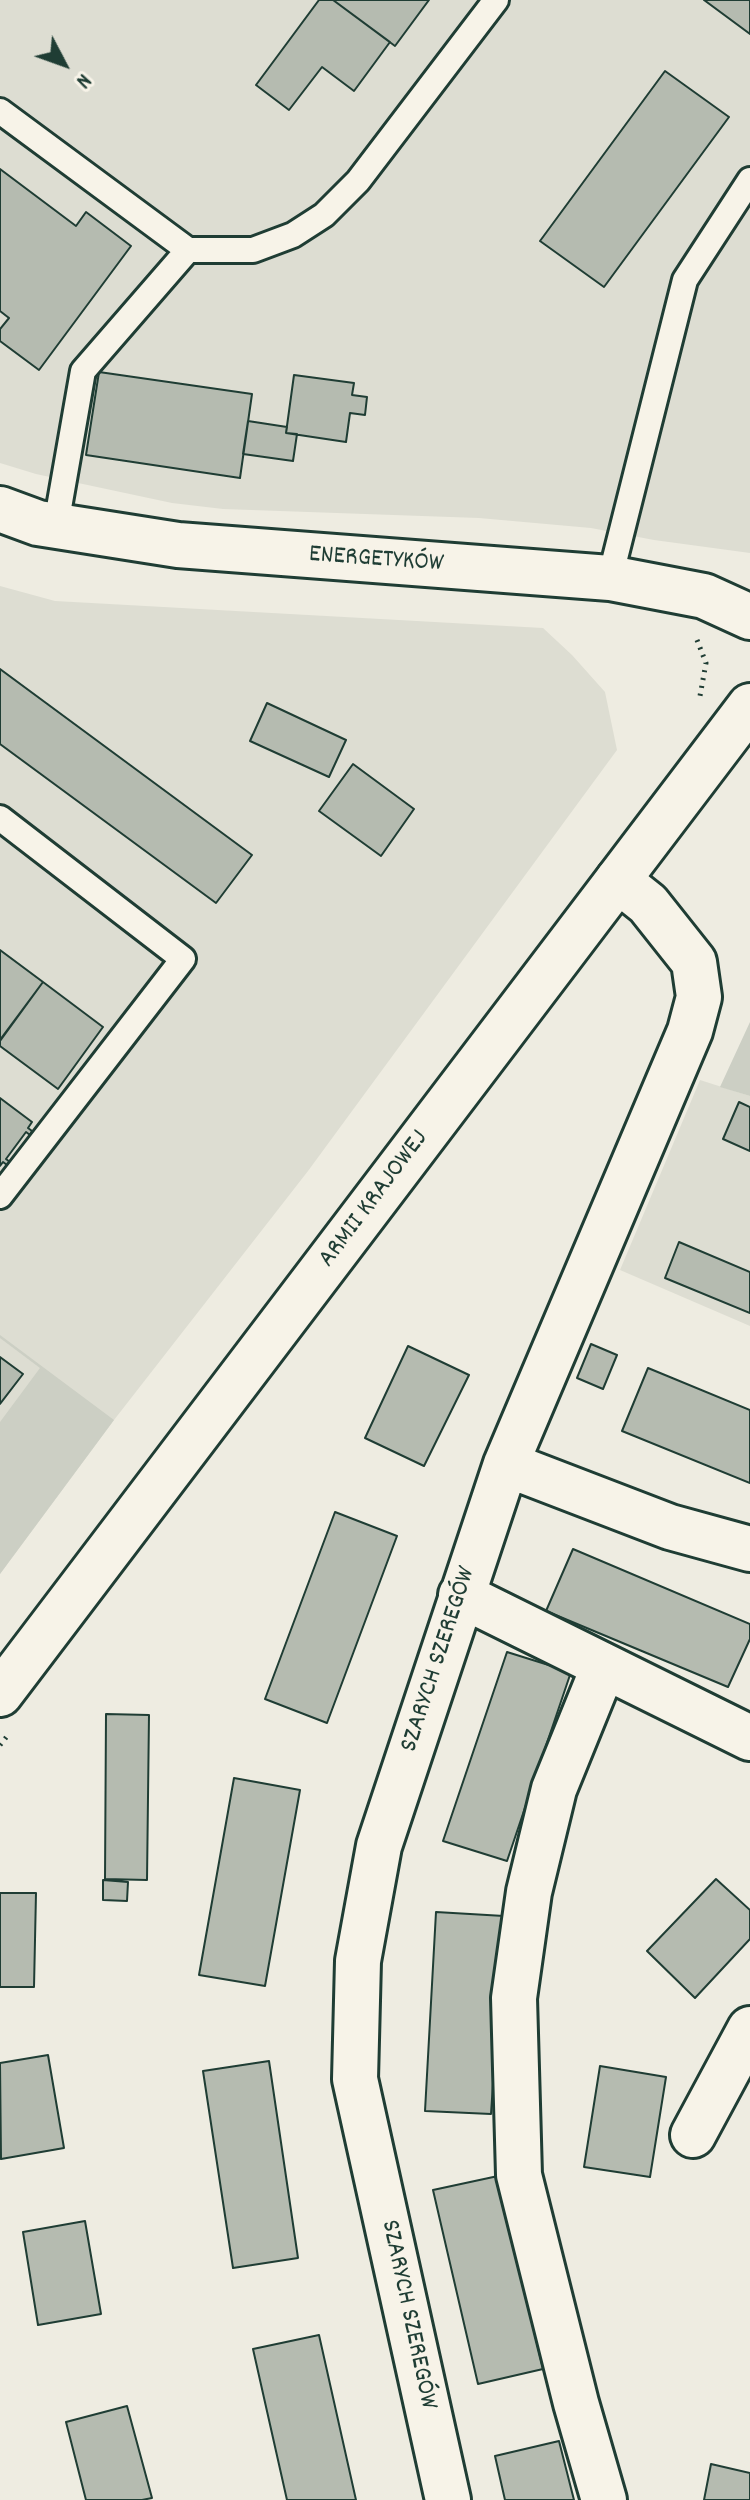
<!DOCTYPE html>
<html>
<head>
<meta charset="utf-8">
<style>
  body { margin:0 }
  #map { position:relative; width:750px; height:2500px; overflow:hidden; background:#eeece1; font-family:Dekko,sans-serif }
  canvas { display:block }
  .north { position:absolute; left:24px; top:24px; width:80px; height:80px; -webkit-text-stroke:6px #f7f3e8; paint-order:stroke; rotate:131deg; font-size:22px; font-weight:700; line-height:32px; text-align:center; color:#1f3d34 }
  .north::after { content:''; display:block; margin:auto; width:28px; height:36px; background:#1f3d34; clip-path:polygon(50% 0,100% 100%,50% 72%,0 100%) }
</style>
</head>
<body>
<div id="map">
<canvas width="750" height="2500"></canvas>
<div class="north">N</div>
</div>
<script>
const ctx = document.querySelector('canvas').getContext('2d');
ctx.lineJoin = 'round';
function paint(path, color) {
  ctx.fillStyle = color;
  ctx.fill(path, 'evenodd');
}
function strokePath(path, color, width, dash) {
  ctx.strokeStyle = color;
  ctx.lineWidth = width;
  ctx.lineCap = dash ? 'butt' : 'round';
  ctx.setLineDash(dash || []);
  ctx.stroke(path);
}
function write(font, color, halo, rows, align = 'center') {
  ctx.font = font + ' Dekko,sans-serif';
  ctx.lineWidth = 7;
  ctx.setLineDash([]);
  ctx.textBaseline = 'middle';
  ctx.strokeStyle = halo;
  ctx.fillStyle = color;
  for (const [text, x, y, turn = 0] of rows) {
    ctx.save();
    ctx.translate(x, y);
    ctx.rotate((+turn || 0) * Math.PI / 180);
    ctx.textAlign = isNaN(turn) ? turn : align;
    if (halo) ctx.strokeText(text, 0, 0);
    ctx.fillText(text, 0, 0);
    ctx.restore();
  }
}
paint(new Path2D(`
  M0,0h750v553l-96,-13 -63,-12 -112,-10 -256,-9 -51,-6 -136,-29 -36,-11z
  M0,586l55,15 488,27 29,27 33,37 12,58 -309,421 -194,249 -114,154z
  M700,1080l50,16v230l-130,-56z`), '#ddddd2');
paint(new Path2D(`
  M750,1022v74l-30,-9z
  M0,1335l114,85 -114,154v-152l40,-54 -40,-30z`), '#cccfc4');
const building = new Path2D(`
  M319,0h14l57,42 -36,49 -32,-24 -33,43 -33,-25z
  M333,0h96l-34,46z
  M704,0h46v34z
  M665,71l64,46 -125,170 -64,-46z
  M0,169l76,57 10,-14 45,34 -92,124 -39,-29v-12l9,-11 -9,-7z
  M99,372l153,22 -12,84 -154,-23z
  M294,375l60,8 -2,12 15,2 -2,18 -15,-2 -4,29 -60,-9z
  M248,421l39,6 -1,6 11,1 -4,27 -50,-7z
  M0,669l252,186 -36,48 -216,-159z
  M267,703l79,37 -17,37 -79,-36z
  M353,764l61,45 -33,47 -62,-45z
  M0,950l43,32 -43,58z
  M43,982l60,45 -45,62 -58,-43v-5z
  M0,1098l32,24 -4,6 4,3 -2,4 -4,-3 -20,27 4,3 -3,3 -4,-3 -3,4z
  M739,1102l11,5v44l-27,-12z
  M679,1242l71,30v41l-85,-35z
  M591,1344l26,11 -14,34 -26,-11z
  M408,1346l61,29 -45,91 -59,-28z
  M0,1357l23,17 -23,30z
  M648,1368l102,42v73l-128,-52z
  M335,1512l62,24 -70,187 -62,-24z
  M573,1549l177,75v15l-22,48 -182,-76z
  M507,1652l64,20 -64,189 -64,-20z
  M106,1714l43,1 -2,165 -42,-1z
  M234,1778l66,12 -35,196 -66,-11z
  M716,1879l34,31v29l-55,59 -48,-47z
  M103,1880l25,2 -1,19 -24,-1z
  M0,1893h36l-2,94h-34z
  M436,1912l68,4 -13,198 -66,-3z
  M48,2055l16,93 -63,11 -1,-96z
  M269,2061l29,197 -65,10 -30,-197z
  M600,2066l66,11 -16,100 -66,-10z
  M498,2176l45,193 -65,15 -45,-194z
  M85,2221l16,93 -63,11 -15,-93z
  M319,2335l37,165h-69l-34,-151z
  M127,2406l25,92 -10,2h-56l-20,-78z
  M559,2441l15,59h-69l-10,-44z
  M711,2464l39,9v27h-46z`);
paint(building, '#b5bbb0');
strokePath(building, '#1f3d34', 2);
const lane = new Path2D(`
  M0,111l188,139
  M56,525l27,-154 105,-121h65l40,-15 31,-20 34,-34 138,-181
  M610,578l75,-298 65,-100
  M0,818l183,141 -183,237`);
const street = new Path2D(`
  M506,1464l164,63 80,22
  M461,1595l289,143
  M693,2135l57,-106
  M448,2500l-93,-421 3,-118 21,-115 127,-382 184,-433 9,-34 -5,-35 -46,-58 -30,-24
  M604,2500l-28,-97 -57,-228 -5,-177 15,-106 25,-103 50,-123`);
const secondary = new Path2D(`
  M0,509l38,14 140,22 432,33 94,18 46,21
  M0,1694l750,-988`);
strokePath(lane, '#1f3d34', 30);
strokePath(street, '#1f3d34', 50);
strokePath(secondary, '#1f3d34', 50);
strokePath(new Path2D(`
  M697,640l9,23 -6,33
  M0,1745l8,-10`), '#1f3d34', 5, [2, 6]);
strokePath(lane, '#f7f3e8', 24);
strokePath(street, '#f7f3e8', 44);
strokePath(secondary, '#f7f3e8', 44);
write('26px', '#1f3d34', '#f7f3e8', [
  ["ENERGETYKÓW",376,561,4],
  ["ARMII KRAJOWEJ",375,1200,-53],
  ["SZARYCH SZEREGÓW",440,1660,-72],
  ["SZARYCH SZEREGÓW",407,2315,78]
]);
</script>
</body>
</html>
